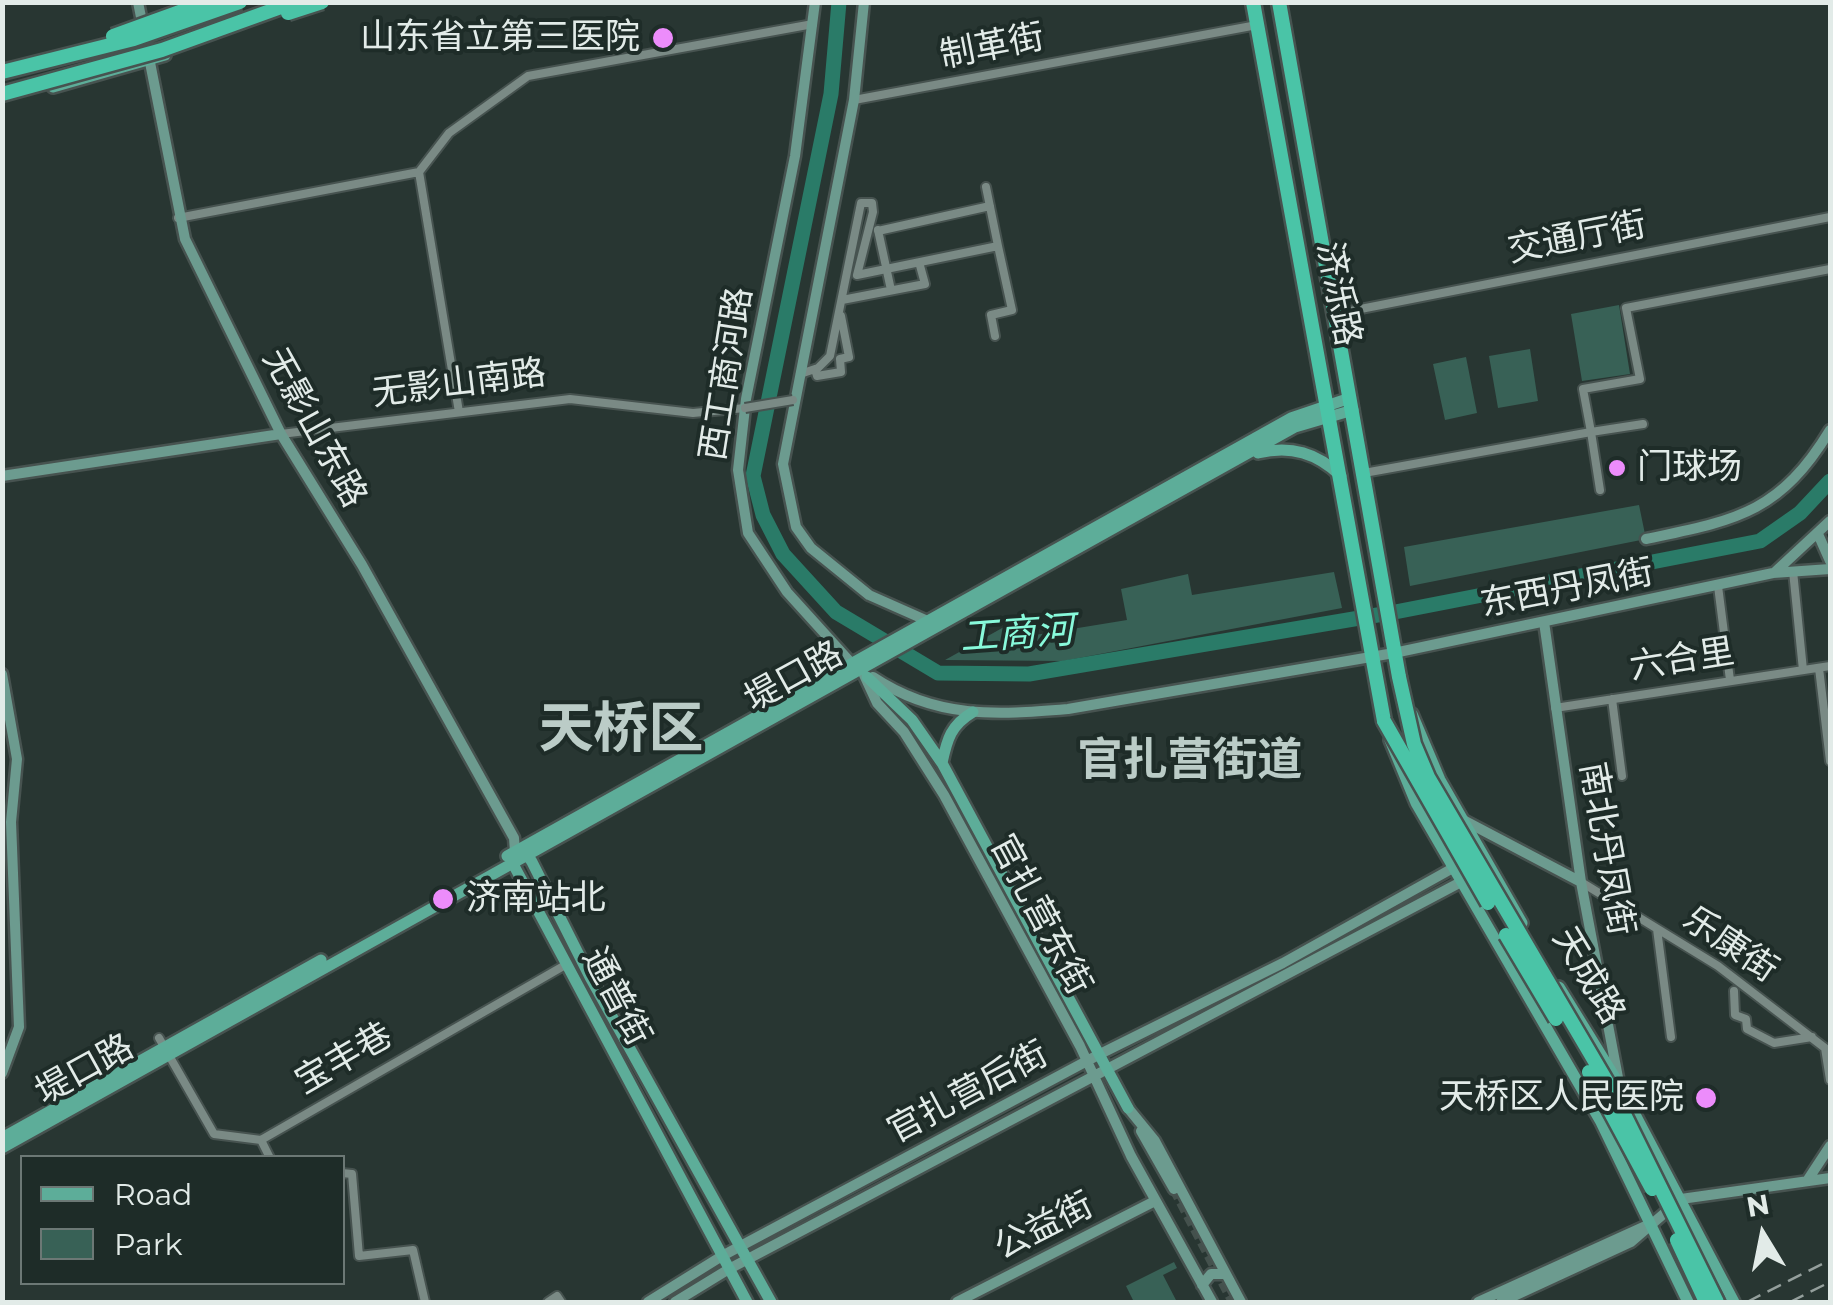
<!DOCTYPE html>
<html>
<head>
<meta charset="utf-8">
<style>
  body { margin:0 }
  #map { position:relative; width:1833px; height:1305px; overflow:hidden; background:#283632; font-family:Montserrat,sans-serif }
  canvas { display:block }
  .frame { position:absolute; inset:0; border:5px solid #e2ebe8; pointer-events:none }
  .legend { position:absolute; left:20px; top:1155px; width:325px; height:130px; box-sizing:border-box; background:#1e2c28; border:2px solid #6c7875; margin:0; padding:12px 18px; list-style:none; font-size:30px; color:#e2ebe8 }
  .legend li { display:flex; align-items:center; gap:20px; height:50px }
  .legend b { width:50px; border:2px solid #6c7875 }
  .north { position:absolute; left:1713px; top:1185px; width:100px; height:100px; -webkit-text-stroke:8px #1e2c28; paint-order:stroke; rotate:350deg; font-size:28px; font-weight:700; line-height:40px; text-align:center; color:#e2ebe8 }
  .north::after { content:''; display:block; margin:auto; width:35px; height:45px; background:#e2ebe8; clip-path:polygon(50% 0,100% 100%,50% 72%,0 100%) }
</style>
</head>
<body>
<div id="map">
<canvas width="1833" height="1305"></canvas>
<div class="frame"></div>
<ul class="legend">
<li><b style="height:12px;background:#5dad99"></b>Road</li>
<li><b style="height:28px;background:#386156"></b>Park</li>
</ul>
<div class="north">N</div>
</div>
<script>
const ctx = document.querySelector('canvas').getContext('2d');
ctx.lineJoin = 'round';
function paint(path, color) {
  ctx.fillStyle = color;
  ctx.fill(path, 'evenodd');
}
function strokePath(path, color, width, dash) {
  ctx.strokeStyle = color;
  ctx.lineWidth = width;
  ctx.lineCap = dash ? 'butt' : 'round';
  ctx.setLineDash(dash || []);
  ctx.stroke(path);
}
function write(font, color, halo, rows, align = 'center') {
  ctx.font = font + ' Montserrat,"Noto Sans SC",sans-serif';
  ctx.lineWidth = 8;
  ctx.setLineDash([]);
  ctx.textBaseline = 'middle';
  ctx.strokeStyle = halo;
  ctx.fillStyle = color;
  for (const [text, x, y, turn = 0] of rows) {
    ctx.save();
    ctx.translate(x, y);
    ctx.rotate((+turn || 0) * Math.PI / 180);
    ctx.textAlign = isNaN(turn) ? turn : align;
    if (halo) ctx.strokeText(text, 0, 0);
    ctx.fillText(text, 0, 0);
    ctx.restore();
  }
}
paint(new Path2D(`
  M1619,305l11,69 -48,7 -11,-67z
  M1530,349l8,52 -40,7 -9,-52z
  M1466,357l11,56 -32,7 -12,-56z
  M1639,505l7,34 -236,47 -6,-39z
  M1334,572l8,36 -279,53 -118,-1 75,-42 15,17 92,-15 -6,-31 67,-15 4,21z
  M1174,1262l3,6 -14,7 14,27 -44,-2 -7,-14z`), '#386156');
strokePath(new Path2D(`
  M2,1083l11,-26`), '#2a7b68', 2.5);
strokePath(new Path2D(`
  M839,2l-8,92 -78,382 10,39 20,39 53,58 102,61 91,1 366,-62 365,-71 40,-28 30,-32`), '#2a7b68', 15);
strokePath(new Path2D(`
  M1174,1189l59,113`), '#44514d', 10, [10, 5]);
const street = new Path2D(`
  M854,100l403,-75
  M419,172l40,240
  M986,187l12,59
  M178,218l241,-46 30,-39 79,-57 285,-52
  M878,230l13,60
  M878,231l112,-25
  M842,300l83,-16 -6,-22
  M1335,314l495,-97
  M815,369l2,7 24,-4 -1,-13 9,-2 -8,-41
  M800,374l18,-6 12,-12 31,-153h11l1,9 -16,63 141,-29 14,64 -21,5 4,21
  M281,434l289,-35 123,14 52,-5
  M1364,473l227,-41 -8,-43 57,-10 -14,-71 204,-39
  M1600,490l-9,-58 52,-8
  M1793,571l10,99
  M1718,586l12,94
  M1819,668l11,93
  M1612,699l10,77
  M1555,708l275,-42
  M1581,882l137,84 107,82 5,32
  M1657,929l14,108
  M1734,991l1,24 11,4 1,10 27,14 38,-6
  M159,1038l55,96 47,6 306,-176
  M261,1140l9,18
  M342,1173l10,1 7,82 54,-6 12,52
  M548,1302l9,-6 4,6`);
const secondary = new Path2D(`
  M138,2l47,237 96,195 81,131 152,273 1,14
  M815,2l-20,154 -49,243 -8,71 10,63 39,59 67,74
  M864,2l-10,98 -71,364 13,63 15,21 58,47 61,27
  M2,476l279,-42
  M1818,534l12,27
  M1646,539c90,-19 133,-25 184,-109
  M1774,573l56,-52
  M1544,622l37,260 38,201
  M2,674l15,85 -6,63 8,205 -17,46
  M864,675l13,28 27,29 40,63 136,251 51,110 81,146
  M873,677c63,42 123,38 195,32l326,-56 379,-80 57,-4
  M1465,821l116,61
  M1128,1108l27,33 86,161
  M1141,1131l33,58
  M1807,1181l23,-35
  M1202,1285l9,-11h14
  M648,1302l74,-46 378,-202 183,-91 170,-95
  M675,1302l54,-33 732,-387
  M957,1302l198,-101
  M1478,1302l174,-79
  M1501,1302l130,-60 50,-43 149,-21`);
const primary = new Path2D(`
  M53,87l112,-32
  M1258,453c33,-8 59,0 83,23
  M867,677l45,43 30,43 186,345
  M1412,714l28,66 82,143
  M1390,740l26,63 185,319 87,180
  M942,763c5,-24 9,-38 31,-51
  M507,856l784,-438 59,-20
  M1559,987l60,97 115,218
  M2,1138l319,-178
  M2,1148l1293,-721 58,-17
  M747,1302l-235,-440 3,-10 12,2 5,8 58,115 181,325`);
const highway = new Path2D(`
  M1253,2l131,719
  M1279,2l120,675`);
strokePath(street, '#475350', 12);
strokePath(secondary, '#475350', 15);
strokePath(primary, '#475350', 16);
strokePath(highway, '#475350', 19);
strokePath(street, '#7a8a85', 8);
strokePath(secondary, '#6c9b8f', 10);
strokePath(primary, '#5dad99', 11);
strokePath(highway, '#4ac4a7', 14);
strokePath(new Path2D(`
  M1747,1302l83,-42
  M1790,1302l40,-20`), '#949f9c', 2.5, [15, 8]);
const streetBridge = new Path2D(`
  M745,408l48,-8`);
const highwayBridge = new Path2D(`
  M288,13l34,-11
  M113,36l94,-34
  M2,72l132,-33 106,-37
  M2,94l160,-44 133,-48
  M1399,677l15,67 14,33 186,317 103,208
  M1384,721l104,182
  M1506,935l50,84
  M1589,1072l63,117
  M1677,1240l29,62`);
strokePath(streetBridge, '#475350', 12, []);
strokePath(highwayBridge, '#475350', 19, []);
strokePath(streetBridge, '#7a8a85', 8);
strokePath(highwayBridge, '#4ac4a7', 14);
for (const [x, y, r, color] of [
  [663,38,12,"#ec8cfb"],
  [1617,468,10,"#ec8cfb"],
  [443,899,12,"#ec8cfb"],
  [1706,1098,12,"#ec8cfb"]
]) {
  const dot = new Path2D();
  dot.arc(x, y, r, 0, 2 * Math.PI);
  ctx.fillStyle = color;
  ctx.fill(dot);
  strokePath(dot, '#1e2c28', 4);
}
write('35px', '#e2ebe8', '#1e2c28', [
  ["山东省立第三医院",640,38],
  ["门球场",1637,468,"left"],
  ["济南站北",466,899,"left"],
  ["天桥区人民医院",1684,1098]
], 'right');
write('35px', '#e2ebe8', '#1e2c28', [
  ["制革街",992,47,-11],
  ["交通厅街",1577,238,-11],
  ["济泺路",1338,294,79],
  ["西工商河路",727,374,-81],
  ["无影山南路",459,384,-7],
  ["无影山东路",314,428,61],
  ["东西丹凤街",1567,589,-11],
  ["六合里",1682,660,-9],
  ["堤口路",794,677,-29],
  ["南北丹凤街",1606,849,80],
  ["官扎营东街",1040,915,62],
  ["乐康街",1730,945,34],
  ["天成路",1588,976,59],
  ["通普街",616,997,62],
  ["宝丰巷",344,1059,-30],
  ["堤口路",85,1070,-29],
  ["官扎营后街",968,1093,-28],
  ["公益街",1044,1227,-27]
]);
write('italic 38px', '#88fadb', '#1e2c28', [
  ["工商河",1017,635,-4]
]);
write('bold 45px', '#bbccc7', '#1e2c28', [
  ["官扎营街道",1190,762]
]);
write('bold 55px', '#bbccc7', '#1e2c28', [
  ["天桥区",621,731]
]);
</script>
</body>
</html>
